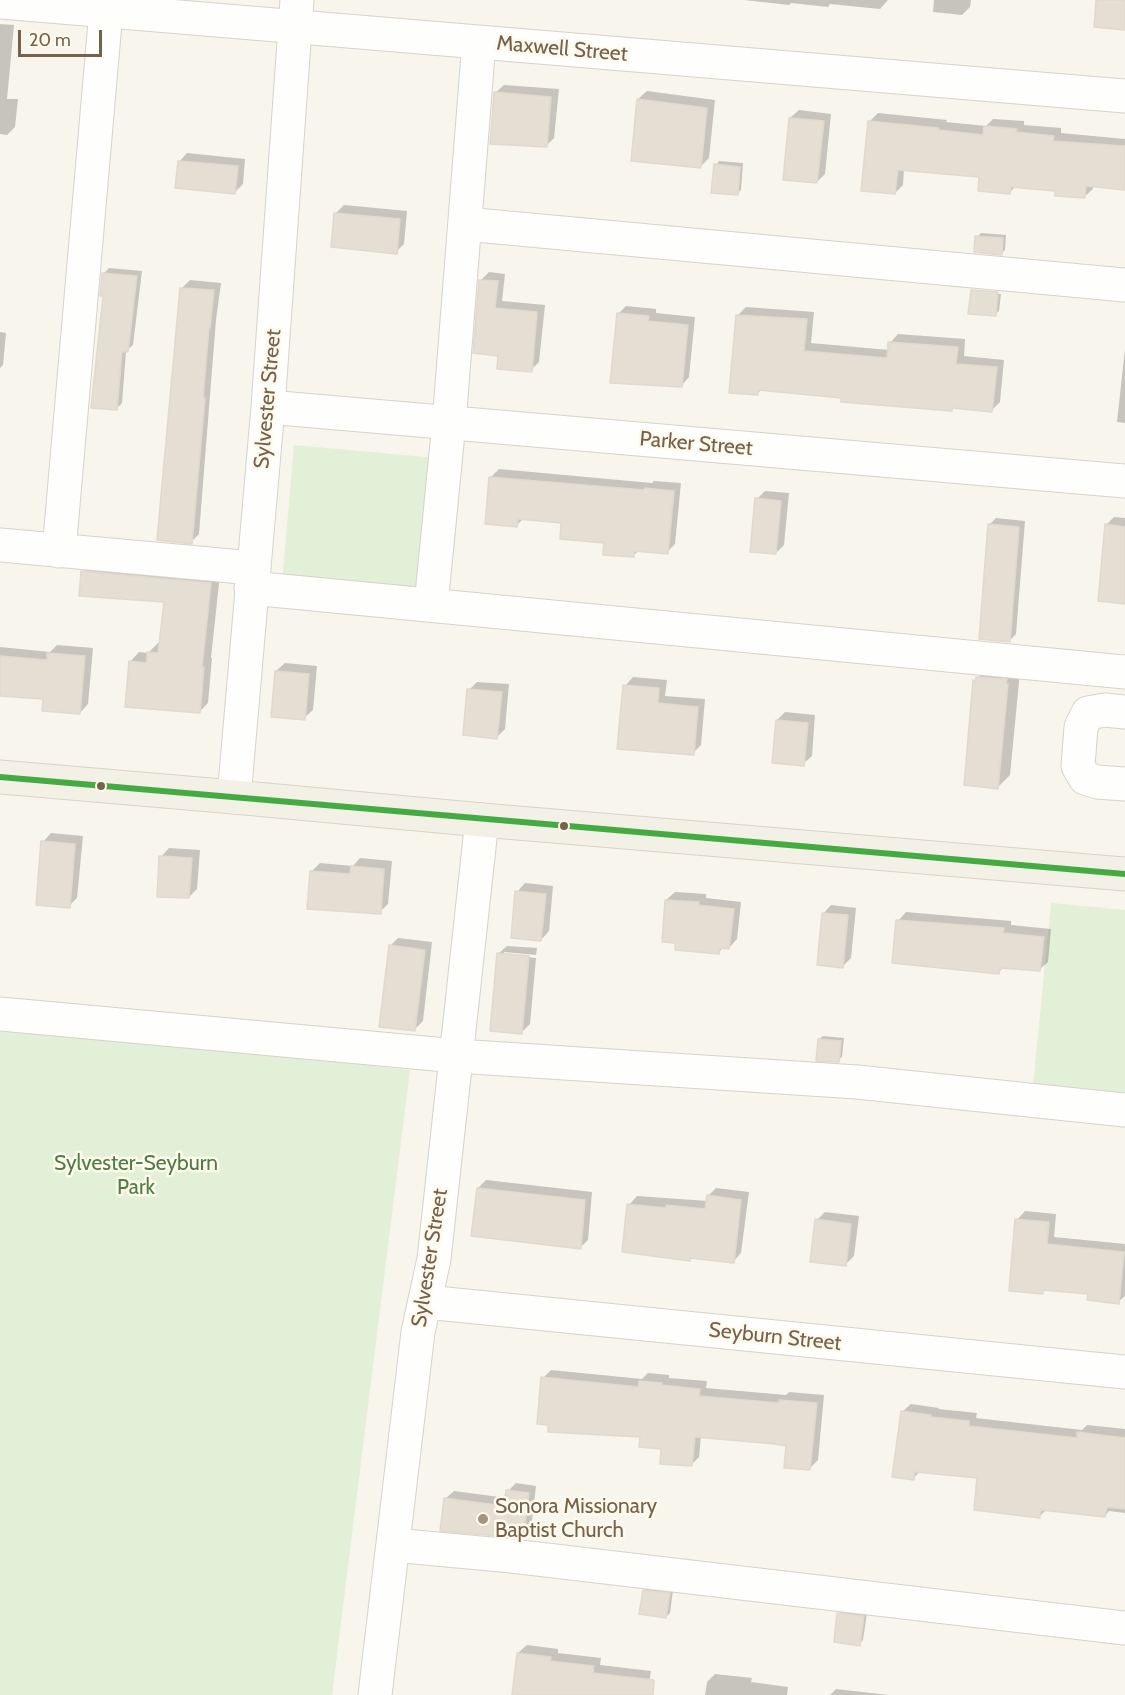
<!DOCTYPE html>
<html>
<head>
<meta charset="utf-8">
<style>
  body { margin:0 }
  #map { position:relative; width:1125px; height:1695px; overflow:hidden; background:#f8f5ec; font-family:Cabin,sans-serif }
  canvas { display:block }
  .scale { position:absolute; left:18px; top:30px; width:84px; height:27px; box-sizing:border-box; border:3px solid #786049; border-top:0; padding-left:8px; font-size:18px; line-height:21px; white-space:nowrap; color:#786049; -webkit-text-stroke:4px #fffaee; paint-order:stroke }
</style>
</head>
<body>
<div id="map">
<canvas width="1125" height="1695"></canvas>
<div class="scale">20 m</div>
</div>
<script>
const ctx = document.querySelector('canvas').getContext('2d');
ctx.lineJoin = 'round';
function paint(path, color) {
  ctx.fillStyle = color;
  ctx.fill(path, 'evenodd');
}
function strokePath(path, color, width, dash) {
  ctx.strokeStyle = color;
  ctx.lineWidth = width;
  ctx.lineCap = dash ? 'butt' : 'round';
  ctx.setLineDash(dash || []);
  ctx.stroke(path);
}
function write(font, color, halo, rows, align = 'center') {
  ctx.font = font + ' Cabin,sans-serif';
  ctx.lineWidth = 5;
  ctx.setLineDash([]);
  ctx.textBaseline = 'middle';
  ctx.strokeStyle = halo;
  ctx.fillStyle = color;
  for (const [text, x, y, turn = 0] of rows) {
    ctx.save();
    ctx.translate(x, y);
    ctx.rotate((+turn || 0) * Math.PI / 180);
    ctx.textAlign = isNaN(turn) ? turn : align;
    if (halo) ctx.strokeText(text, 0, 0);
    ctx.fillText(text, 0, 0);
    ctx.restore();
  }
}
paint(new Path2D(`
  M294,445l142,13 -13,138 -141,-13z
  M1051,903l74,7v195l-93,-9z
  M0,1024l410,46 -78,625h-332z`), '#e1f0d6');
paint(new Path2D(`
  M744,0h144l-8,9 -50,-5 -2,3 -37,-4 -2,2z
  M934,0h37l-1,7 -8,8 -29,-3z
  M0,24l14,1 -7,74h11l-3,28 -8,8 -7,-1z
  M504,85l55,4 -5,49 -8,8 -51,-53z
  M647,91l68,9 -6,58 -8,8 -63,-67z
  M799,110l32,4 -6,60 -8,8 -27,-64z
  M878,113l69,7 -1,2 40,4 7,-7 31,2v4l37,3v5l64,6v49l-32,-3v4l-9,8 -27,-7 -41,-4 -6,6 -29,-17 -77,-6 -1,16 -8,8 -26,-71z
  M187,153l58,6 -2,25 -8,8 -56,-30z
  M719,161l24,2 -2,27 -4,4 -21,-29z
  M344,205l63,6 -3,33 -8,8 -60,-39z
  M981,233l25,2 -1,15 -4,3 -24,-16z
  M109,268l33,3 -9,74 -7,6 -4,52 -5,5 -13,-113 -1,-21z
  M489,272l16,2 -3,27 43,4 -6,57 -8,8 -31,-16 -19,-74z
  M190,280l31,3 -5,37 -17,214 -8,8 -9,-254z
  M976,287l25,2v2l-27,-3z
  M973,289v2l28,3 -2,17 -4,3 -23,-24z
  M626,306l30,3v4l39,4 -6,60 -8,9 -63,-72z
  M746,307l68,5 -3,31 78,7 1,-7 8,-9 67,5 -1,17 40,4 -4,42 -8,8 -39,-3 -2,2 -189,-20 -5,5 -19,-79z
  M0,332l6,1 -3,32 -3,3z
  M1125,349v74l-8,-1z
  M499,469l153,14 2,-2 27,2 -6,61 -8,8 -28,-2 -6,6 -70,-34 -39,-4 -7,7 -26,-48z
  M765,491l24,2 -5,52 -8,8 -19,-54z
  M1114,517l11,1v84l-19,-77z
  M996,518l29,3 -9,113 -7,7 -20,-116z
  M92,563l128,11 -9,84h1l-4,45 -9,9 -69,-50 9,-10 9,1 10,-10h3l4,-43 -82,-28z
  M57,645l36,3 -5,56 -8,9 -35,-15 -45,-4v-47l50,5z
  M285,663l32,3 -4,44 -9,8 -28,-47z
  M990,665l30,7 -10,103 -12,12 -23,-106z
  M633,677l34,3 -2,16 40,3 -4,46 -8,8 -68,-67z
  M477,682l32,2 -4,45 -8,8 -28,-47z
  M785,712l30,3 -3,41 -9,8 -26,-44z
  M51,833l32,3 -6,62 -8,8 -26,-64z
  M169,848l31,2 -3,39 -8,8 -28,-40z
  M360,858l32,3 -4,43 -8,8 -68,-41 8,-8 33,3z
  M525,883l28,3 -4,45 -8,9 -24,-48z
  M675,892l31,2v4l35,4 -4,37 -8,9 -5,-1 -6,6 -52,-53z
  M831,905l25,3 -5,50 -8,8 -20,-52z
  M906,912l105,9v4l40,4 -3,33 -9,8 -35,-3 -6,6 -100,-52z
  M398,938l34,4 -9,79 -8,8 -25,-83z
  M507,946l30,2 -1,7 -32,-3v3l32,3 -6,66 -8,8 -24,-78z
  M823,1036l21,2 -2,19 -4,3 -19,-21z
  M486,1180l106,12 -4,48 -8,8 -102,-60z
  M716,1188l33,4 -8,61 -8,9 -42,-5 -2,2 -60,-54 8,-9 71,5v-5z
  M1025,1211l31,3 -2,23 71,7v52l-7,6 -29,-9 -43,-5 -4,4 -25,-72z
  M825,1212l34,4 -5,40 -8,8 -29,-44z
  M551,1370l91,9 6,-6 21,2v3l38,3 -1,7 80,7 3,-3 35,3 -6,65 -8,8 -22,-23 -87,-9 -2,21 -8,8 -148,-87z
  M911,1404l28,4 -1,1 39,4 -1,5 106,12 5,-5 38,4v84l-16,-2 -4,5 -58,-7 -7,7 -61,-39 -59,-6 -6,7 -12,-66z
  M516,1483l20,3 -5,43 -9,8 -77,-38 9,-8 53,7 1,-7z
  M648,1587l25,3 -3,23 -4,4 -21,-26z
  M842,1610l25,3 -4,27 -4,4 -20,-30z
  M527,1645l31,4v4l43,5 -1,7 51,6 -4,24h-134l5,-42z
  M715,1674l37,4 -1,4 37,5 -1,8h-82l2,-13z
  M836,1689l53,6h-59z`), '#0003');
const building = new Path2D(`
  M1096,0h29v30l-31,-3z
  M494,92l57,5 -4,50 -57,-3z
  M637,99l70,9 -6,60 -70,-7z
  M789,118l35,3 -7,62 -34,-3z
  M868,121l71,7v2l44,5 1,-9 33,3 -1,3 38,4 -1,5 72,5v44l-39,-4 -1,12 -30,-2v-5l-44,-4 -1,7 -32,-3 1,-14 -81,-7 -3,24 -34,-3z
  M178,161l60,5 -3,28 -60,-6z
  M714,164l26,3 -2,28 -27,-2z
  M334,213l66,6 -3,35 -66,-7z
  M975,236l28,2 -1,17 -28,-3z
  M102,273l35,3 -9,76h-6l-5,58 -26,-2 12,-112h-3z
  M479,280l19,1 -3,27 42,4 -5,60 -35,-3 1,-13 -25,-3z
  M180,288l34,2 -4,38h-1l-6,70h2l-13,146 -35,-4z
  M971,290l27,2 -2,24 -28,-2z
  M617,313l32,3 -1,5 40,4 -6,62 -72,-4z
  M736,315l71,4 -3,32 83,7 1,-16 70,5 -2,17 41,3 -5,45 -40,-4v3l-111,-9v-4l-83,-8v5l-29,-2z
  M489,477l155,13 1,-2 29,3 -6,63 -34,-3v6l-31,-2 1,-12 -44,-4 1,-16 -43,-4 -1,8 -32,-3z
  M755,498l26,3 -5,53 -26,-2z
  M988,524l31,3 -9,115 -31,-3z
  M1105,524l20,3v77l-27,-3z
  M81,571l130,12 -9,84h2l-4,46 -75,-6 4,-46 18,2v-11l11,1 6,-51 -85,-6z
  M47,653l38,3 -5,58 -38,-3 1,-12 -43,-3v-40l47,4z
  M275,671l34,3 -4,46 -34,-3z
  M976,677l31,2 -1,4 2,1 -10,105 -34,-4 9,-105 3,1z
  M623,685l36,3 -1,15 40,4 -4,48 -77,-6z
  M467,689l35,3 -5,47 -34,-4z
  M776,720l32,3 -4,43 -32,-3z
  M41,841l34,3 -5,64 -34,-3z
  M159,856l33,2 -3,40 -32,-1z
  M351,866l33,3 -3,45 -74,-5 3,-38 40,3z
  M515,891l31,3 -5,47 -30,-3z
  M665,900l34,2 -1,3 36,4 -5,40 -9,-1 -1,6 -44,-4v-7l-13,-1z
  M822,913l26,2 -5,53 -26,-3z
  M896,920l108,8 -1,5 41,4 -4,34 -40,-3 -1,6 -107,-11z
  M389,945l36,5 -10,81 -36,-4z
  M497,953l32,3 -7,78 -32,-3z
  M818,1039l23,2 -2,21 -23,-1z
  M477,1188l108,12 -4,49 -110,-13z
  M707,1195l34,5 -7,63 -44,-5v3l-68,-9 5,-48 39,4v-3l39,4z
  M815,1219l36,5 -5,42 -36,-4z
  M1015,1219l34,3 -2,22 77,8 -5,52 -32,-4 1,-6 -45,-4v4l-34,-3z
  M541,1377l97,10 1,-6 23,2 -1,2 39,4 -1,7 80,7v-3l38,3 -7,67 -26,-2 2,-22 -11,-2 -80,-7 -3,29 -32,-2 1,-15 -22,-2 1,-10 -92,-5v-7l-11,-1z
  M901,1411l30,4v2l38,4v5l108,12v-6l48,6v71l-18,-2 -2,10 -64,-7 -1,8 -66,-8 3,-32 -62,-6 -1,8 -22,-3z
  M506,1490l23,3 -6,45 -83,-7 4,-33 60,8z
  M643,1590l27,3 -4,25 -27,-4z
  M837,1613l27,3 -4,30 -26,-4z
  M517,1653l34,4 -1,4 44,5 -1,7 61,7 -1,15h-141z`);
paint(building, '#e5ded3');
strokePath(building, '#e1d9cd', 1.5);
const minor = new Path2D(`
  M0,2l1125,94
  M465,224l660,61
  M268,407l857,74
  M0,545l253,23
  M59,551l47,-540
  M251,588l874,84
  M431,605l18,-182 30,-381
  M1125,712l-20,-2 -17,3 -7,14 -3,39 7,12 12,4 28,2
  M234,797l34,-390 29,-407
  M0,1014l457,42 400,26 268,28
  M426,1302l699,70
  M393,1545l119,11 613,72
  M375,1695l43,-363 16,-73 48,-439`);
const major = new Path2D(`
  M0,777l234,20 248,23 643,54`);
strokePath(minor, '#d7d2ca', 35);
strokePath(major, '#dad2c9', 35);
strokePath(minor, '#fefefc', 33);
strokePath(major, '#f3f0e6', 33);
strokePath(new Path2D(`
  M0,777l1125,97`), '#44aa42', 6);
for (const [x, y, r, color] of [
  [101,786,5,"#786049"],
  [564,826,5,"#786049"],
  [483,1519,6,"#a59482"]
]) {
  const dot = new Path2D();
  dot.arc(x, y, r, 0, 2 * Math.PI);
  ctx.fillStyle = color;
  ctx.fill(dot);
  strokePath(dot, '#fffaee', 2);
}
write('21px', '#786049', '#fffaee', [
  ["Maxwell Street",562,49,5],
  ["Sylvester Street",268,399,-85],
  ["Parker Street",696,444,5],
  ["Sylvester Street",430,1258,-81],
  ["Seyburn Street",775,1337,6]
]);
write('21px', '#4c7f41', '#fffaee', [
  ["Sylvester-Seyburn",136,1164],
  ["Park",136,1188]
]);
write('21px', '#786049', '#fffaee', [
  ["Sonora Missionary",495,1507],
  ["Baptist Church",495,1531]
], 'left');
</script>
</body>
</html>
